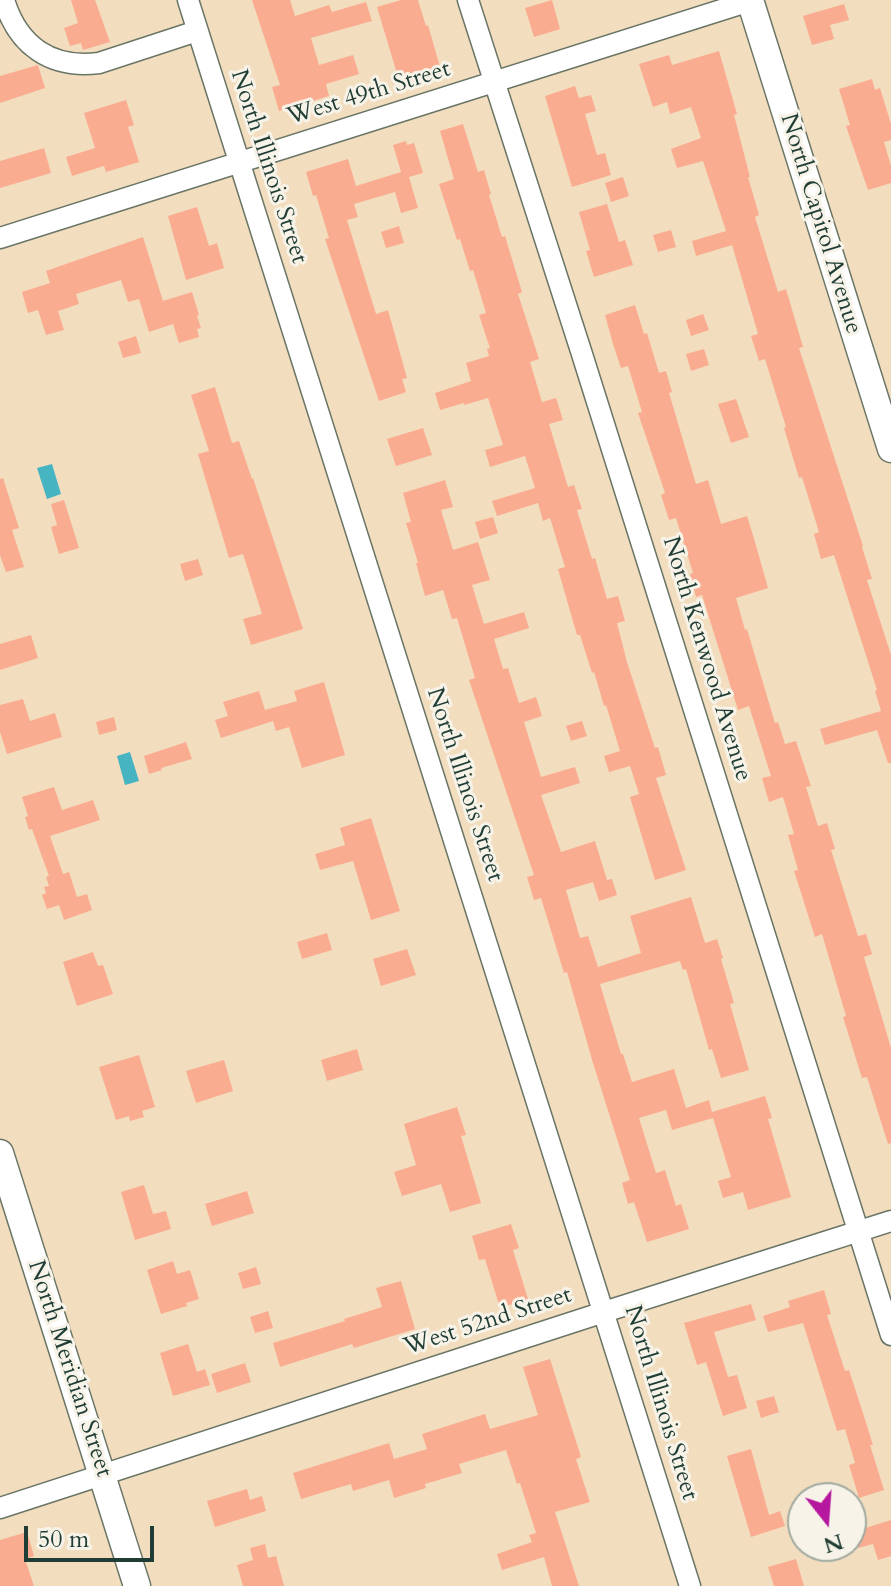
<!DOCTYPE html>
<html>
<head>
<meta charset="utf-8">
<style>
  body { margin:0 }
  #map { position:relative; width:891px; height:1586px; overflow:hidden; background:#f3ddbf; font-family:Cardo,serif }
  canvas { display:block }
  .north { position:absolute; left:787px; top:1482px; width:80px; height:80px; box-sizing:border-box; background:#f7f3e8; border:2px solid #a1aaa0; border-radius:50%; rotate:163deg; font-size:22px; font-weight:700; line-height:32px; text-align:center; color:#1f3d34 }
  .north::after { content:''; display:block; margin:auto; width:28px; height:36px; background:#b5179e; clip-path:polygon(50% 0,100% 100%,50% 72%,0 100%) }
  .scale { position:absolute; left:24px; top:1526px; width:130px; height:36px; box-sizing:border-box; border:4px solid #1f3d34; border-top:0; padding-left:10px; font-size:24px; line-height:28px; white-space:nowrap; color:#1f3d34; -webkit-text-stroke:6px #f7f3e8; paint-order:stroke }
</style>
</head>
<body>
<div id="map">
<canvas width="891" height="1586"></canvas>
<div class="north">N</div>
<div class="scale">50 m</div>
</div>
<script>
const ctx = document.querySelector('canvas').getContext('2d');
ctx.lineJoin = 'round';
function paint(path, color) {
  ctx.fillStyle = color;
  ctx.fill(path, 'evenodd');
}
function strokePath(path, color, width, dash) {
  ctx.strokeStyle = color;
  ctx.lineWidth = width;
  ctx.lineCap = dash ? 'butt' : 'round';
  ctx.setLineDash(dash || []);
  ctx.stroke(path);
}
function write(font, color, halo, rows, align = 'center') {
  ctx.font = font + ' Cardo,serif';
  ctx.lineWidth = 6;
  ctx.setLineDash([]);
  ctx.textBaseline = 'middle';
  ctx.strokeStyle = halo;
  ctx.fillStyle = color;
  for (const [text, x, y, turn = 0] of rows) {
    ctx.save();
    ctx.translate(x, y);
    ctx.rotate((+turn || 0) * Math.PI / 180);
    ctx.textAlign = isNaN(turn) ? turn : align;
    if (halo) ctx.strokeText(text, 0, 0);
    ctx.fillText(text, 0, 0);
    ctx.restore();
  }
}
paint(new Path2D(`
  M52,464l9,30 -14,5 -10,-31z
  M130,752l9,29 -14,4 -8,-29z`), '#46b4c1');
paint(new Path2D(`
  M71,0h24l15,42 -27,8 -2,-7 -11,3 -6,-18 14,-5z
  M252,0h38l5,16 34,-11 3,7 34,-10 6,19 -61,17 8,27 34,-10 6,19 -33,10 3,12 -50,15 -7,-24 8,-2z
  M401,0h17l8,26 2,-1 14,49 -41,13 -24,-80z
  M552,0l8,29 -26,8 -9,-29z
  M844,4l5,16 -19,5 4,14 -22,6 -9,-29z
  M719,51l18,63 -3,1 16,62h-2l11,38 -4,2 23,75 8,-3 17,58 -4,1 64,198 -1,1 10,32 -5,1 24,75v108h-3l-11,-33 -52,15 -5,-16 61,-18 -6,-20 2,-1 -43,-135 -13,4 -7,-25 5,-2 -17,-55 -3,1 -15,-50 2,-1 -21,-68 -6,2 -8,-25 7,-2 -26,-89 -36,11 -4,-15 34,-10 -23,-70 -26,7 -6,-19 30,-11 -10,-31 -21,7 -3,-12 -14,5 -14,-43 30,-9 3,10z
  M38,65l7,23 -45,15v-27z
  M872,79l3,11 5,-2 11,36v16l-7,2 7,24v17l-23,7 -22,-64 4,-1 -11,-36z
  M575,86l4,12 12,-3 5,16 -11,3 12,41 8,-2 6,22 -39,12 -27,-91z
  M126,100l8,25 -6,2 11,35 -33,10 -2,-6 -32,10 -6,-19 29,-9 -11,-35z
  M463,124l15,48 6,-2 7,24 -2,1 13,42 3,-1 17,56 -4,2 21,65 -9,3 12,40 14,-4 7,22 -14,4 19,63 6,-2 8,24 -5,1 15,49 3,-1 12,41 11,-3 7,25 -8,2 10,39 28,86 3,-1 8,28 -10,3 30,92 -31,10 -25,-83 9,-3 -9,-28 -21,6 -5,-16 16,-5 -14,-46 -2,1 -10,-34 -2,1 -12,-38h-3l-7,-24 -12,-42 7,-2 -15,-49 -7,3 -5,-18 -41,13 -5,-15 43,-13 -10,-32 -35,11 -5,-17 18,-5 -15,-47 -24,7v-2l-24,7 -5,-17 36,-12 -5,-18 23,-7 -2,-7 3,-1 -11,-33 7,-2 -13,-43 -3,1 -10,-32 -3,1 -18,-56 15,-5 -14,-48z
  M406,141l1,4 7,-2 9,30 -14,4 9,31 -17,5 -6,-21 -41,12 4,13 -11,3 29,94 12,-4 19,68 -5,1 4,13 -27,9 -54,-162 4,-1 -13,-43 -3,1 -7,-24 42,-13 8,27 45,-14 -8,-27z
  M44,148l7,25 -51,15v-27z
  M623,177l6,19 -18,6 -6,-19z
  M607,204l12,38 6,-2 8,25 -39,12 -8,-26 4,-1 -11,-38z
  M197,207l12,39 8,-3 7,25 -38,12 -18,-64z
  M399,226l5,17 -18,5 -5,-16z
  M671,230l5,17 -18,5 -5,-17z
  M143,237l20,64 29,-9 7,23 -2,1 4,12 -4,1 2,8 -20,6 -6,-19 -24,8 -10,-33 -11,3 -7,-22 -45,14 3,10 -21,7 6,19 -18,5 -8,-25 -10,3 -6,-21 28,-9 -4,-12z
  M635,305l9,29 3,-1 12,40 7,-2 6,21 -3,1 27,91 12,-4 13,44 26,-8 8,26 13,46 -32,10 9,32 2,-1 28,94 3,-1 7,22 11,-3 15,45 -5,1 12,39 9,-3 8,26 -4,1 27,86 8,-2 6,20 -8,3 27,91v95l-3,1 -21,-67 -5,1 -19,-61 3,-1 -24,-82 -7,3 -13,-41 -8,-25 4,-1 -10,-35 6,-1 -11,-37 -14,5 -7,-24 9,-2 -22,-70 -11,4 -36,-115 -6,2 -6,-23 3,-1 -17,-55 -7,2 -8,-25 4,-2 -27,-80 4,-1 -14,-46 -7,2 -8,-24 -8,-29z
  M703,314l6,16 -18,6 -5,-16z
  M136,336l5,17 -18,5 -5,-16z
  M704,349l5,16 -18,6 -5,-17z
  M215,387l17,56 7,-2 13,38 1,-1 50,151 -52,16 -8,-26 19,-5 -19,-60 -14,4 -31,-104 11,-3 -18,-56z
  M736,399l13,38 -18,6 -13,-39z
  M423,428l9,27 -36,11 -9,-27z
  M3,478l16,50 -7,2 12,37 -18,5 -6,-17v-76z
  M445,480l8,27 -12,3 12,40 25,-8 12,38 -18,5 12,39 40,-12 5,16 -35,11 9,30 5,-1 11,35 17,-6 6,19 -18,6 17,55 34,-10 5,16 -39,12 20,57 34,-11 12,39 5,-1 5,16 -18,6 -6,-19 -27,8 14,48 8,-2 10,31 43,-14 -11,-37 61,-19 14,46 12,-4 6,19 -2,1 13,44 -4,1 19,66 -28,8 -9,-29 -3,1 -23,-81 -3,1 -3,-9 -80,23 21,70h2l9,28 42,-13 12,39 23,-8 3,12 53,-16 7,22 -4,1 23,78 -43,13 -5,-18 -20,6 -5,-17 13,-4 -18,-59 -41,12 -6,-20 -27,8 17,55 9,-3 11,36 5,-2 8,25 -42,13 -13,-40 -6,2 -6,-21 8,-3 -37,-117 -26,-91 -3,1 -23,-75 -7,2 -7,-23 7,-2 -65,-195 6,-2 -18,-60 -5,1 -9,-29 -18,6 -9,-33h2l-12,-40 5,-1 -8,-29z
  M64,500l15,48 -20,6 -8,-27 6,-2 -6,-21z
  M493,517l5,16 -18,6 -5,-17z
  M198,559l5,16 -18,6 -5,-17z
  M31,635l7,23 -38,12v-26z
  M324,682l21,73 -43,13 -13,-41 -13,4 -3,-10 -52,17 -6,-18 13,-4 -5,-14 36,-11 6,19 32,-9 -3,-10z
  M23,699l7,22 25,-8 7,24 -55,17 -7,-22v-27z
  M114,717l3,13 -18,5 -3,-13z
  M582,721l5,15 -16,5 -5,-15z
  M186,742l6,17 -31,9 1,2 -13,4 -5,-18z
  M54,787l8,23 31,-10 7,20 -50,16 13,38 6,-2 8,25 10,-3 5,16 -28,10 -5,-15 -12,4 -5,-14 4,-2 -2,-6 5,-1 -3,-9 3,-1 -17,-47 -3,1 -4,-13 3,-1 -6,-19z
  M371,818l29,93 -29,9 -18,-59 -33,9 -5,-16 30,-9 -5,-17z
  M327,933l5,17 -30,9 -5,-17z
  M407,949l9,26 -35,11 -8,-27z
  M93,952l5,14 5,-1 10,29 -36,12 -14,-44z
  M357,1049l6,21 -36,11 -6,-21z
  M139,1055l16,52 -13,4 2,6 -14,4 -1,-5 -13,4 -17,-53z
  M224,1060l9,31 -37,12 -10,-32z
  M457,1107l9,28 -5,1 20,67 -31,9 -9,-28 -39,12 -8,-24 22,-7 -12,-41z
  M144,1185l9,29 13,-3 5,18 -36,11 -14,-48z
  M247,1191l7,22 -42,13 -7,-22z
  M511,1224l8,24 -6,2 15,49 -28,9 -15,-49 -6,1 -7,-24z
  M173,1261l4,13 13,-4 9,29 -13,4 1,3 -26,8 -14,-44z
  M256,1267l5,17 -18,5 -5,-16z
  M401,1281l14,48 -61,19 -2,-4 -72,23 -7,-24 72,-22 -1,-2 38,-12 -6,-19z
  M824,1290l7,24 -4,1 18,56 4,-1 13,40 11,35h-3l14,45 -25,8 -10,-33 6,-2 -10,-34 -8,2 -34,-108 -35,9 -5,-16 27,-9 -2,-6z
  M751,1304l5,16 -42,12 14,45 9,-2 10,33 -24,8 -17,-54 -9,3 -13,-42z
  M268,1311l5,17 -18,5 -5,-16z
  M188,1344l9,28 8,-3 5,16 -37,11 -13,-43z
  M550,1359l31,98 -5,2 14,43 -35,10 24,74h-27l-8,-29 -42,13 -5,-16 35,-12 -3,-7 7,-2 -16,-50 -3,1 -11,-34 -47,14 3,9 -37,11 1,4 -32,10 -5,-18 -36,11 -2,-7 -50,15 -8,-26 96,-30 5,16 33,-10 -5,-15 63,-20 5,15 48,-14 -15,-48z
  M245,1363l6,19 -34,11 -6,-19z
  M774,1396l5,16 -18,6 -5,-17z
  M751,1449l18,66 11,-4 5,15 -34,11 -24,-81z
  M247,1489l3,11 12,-4 4,15 -51,16 -8,-26z
  M891,1520v36l-13,4 -5,-16 -15,4 -5,-16z
  M27,1532l7,24 -9,3 9,27h-34v-46z
  M265,1544l3,14 8,-2 8,30h-41l-6,-21 16,-5 -3,-12z
  M796,1559l8,27h-30l-6,-19z`), '#faac90');
const minor = new Path2D(`
  M4,0c14,46 47,69 95,63l98,-32
  M188,0l502,1586
  M468,0l113,351 310,984
  M0,238l753,-238
  M0,1508l604,-196 287,-91`);
const major = new Path2D(`
  M750,0l141,449
  M0,1153l137,433`);
strokePath(minor, '#697565', 23);
strokePath(major, '#697565', 29);
strokePath(minor, '#fff', 20);
strokePath(major, '#fff', 26);
write('24px', '#1f3d34', '#f7f3e8', [
  ["West 49th Street",369,94,-17],
  ["North Illinois Street",268,167,72],
  ["North Capitol Avenue",820,224,73],
  ["North Kenwood Avenue",706,659,73],
  ["North Illinois Street",464,785,72],
  ["West 52nd Street",488,1322,-18],
  ["North Meridian Street",69,1369,72],
  ["North Illinois Street",660,1403,73]
]);
</script>
</body>
</html>
